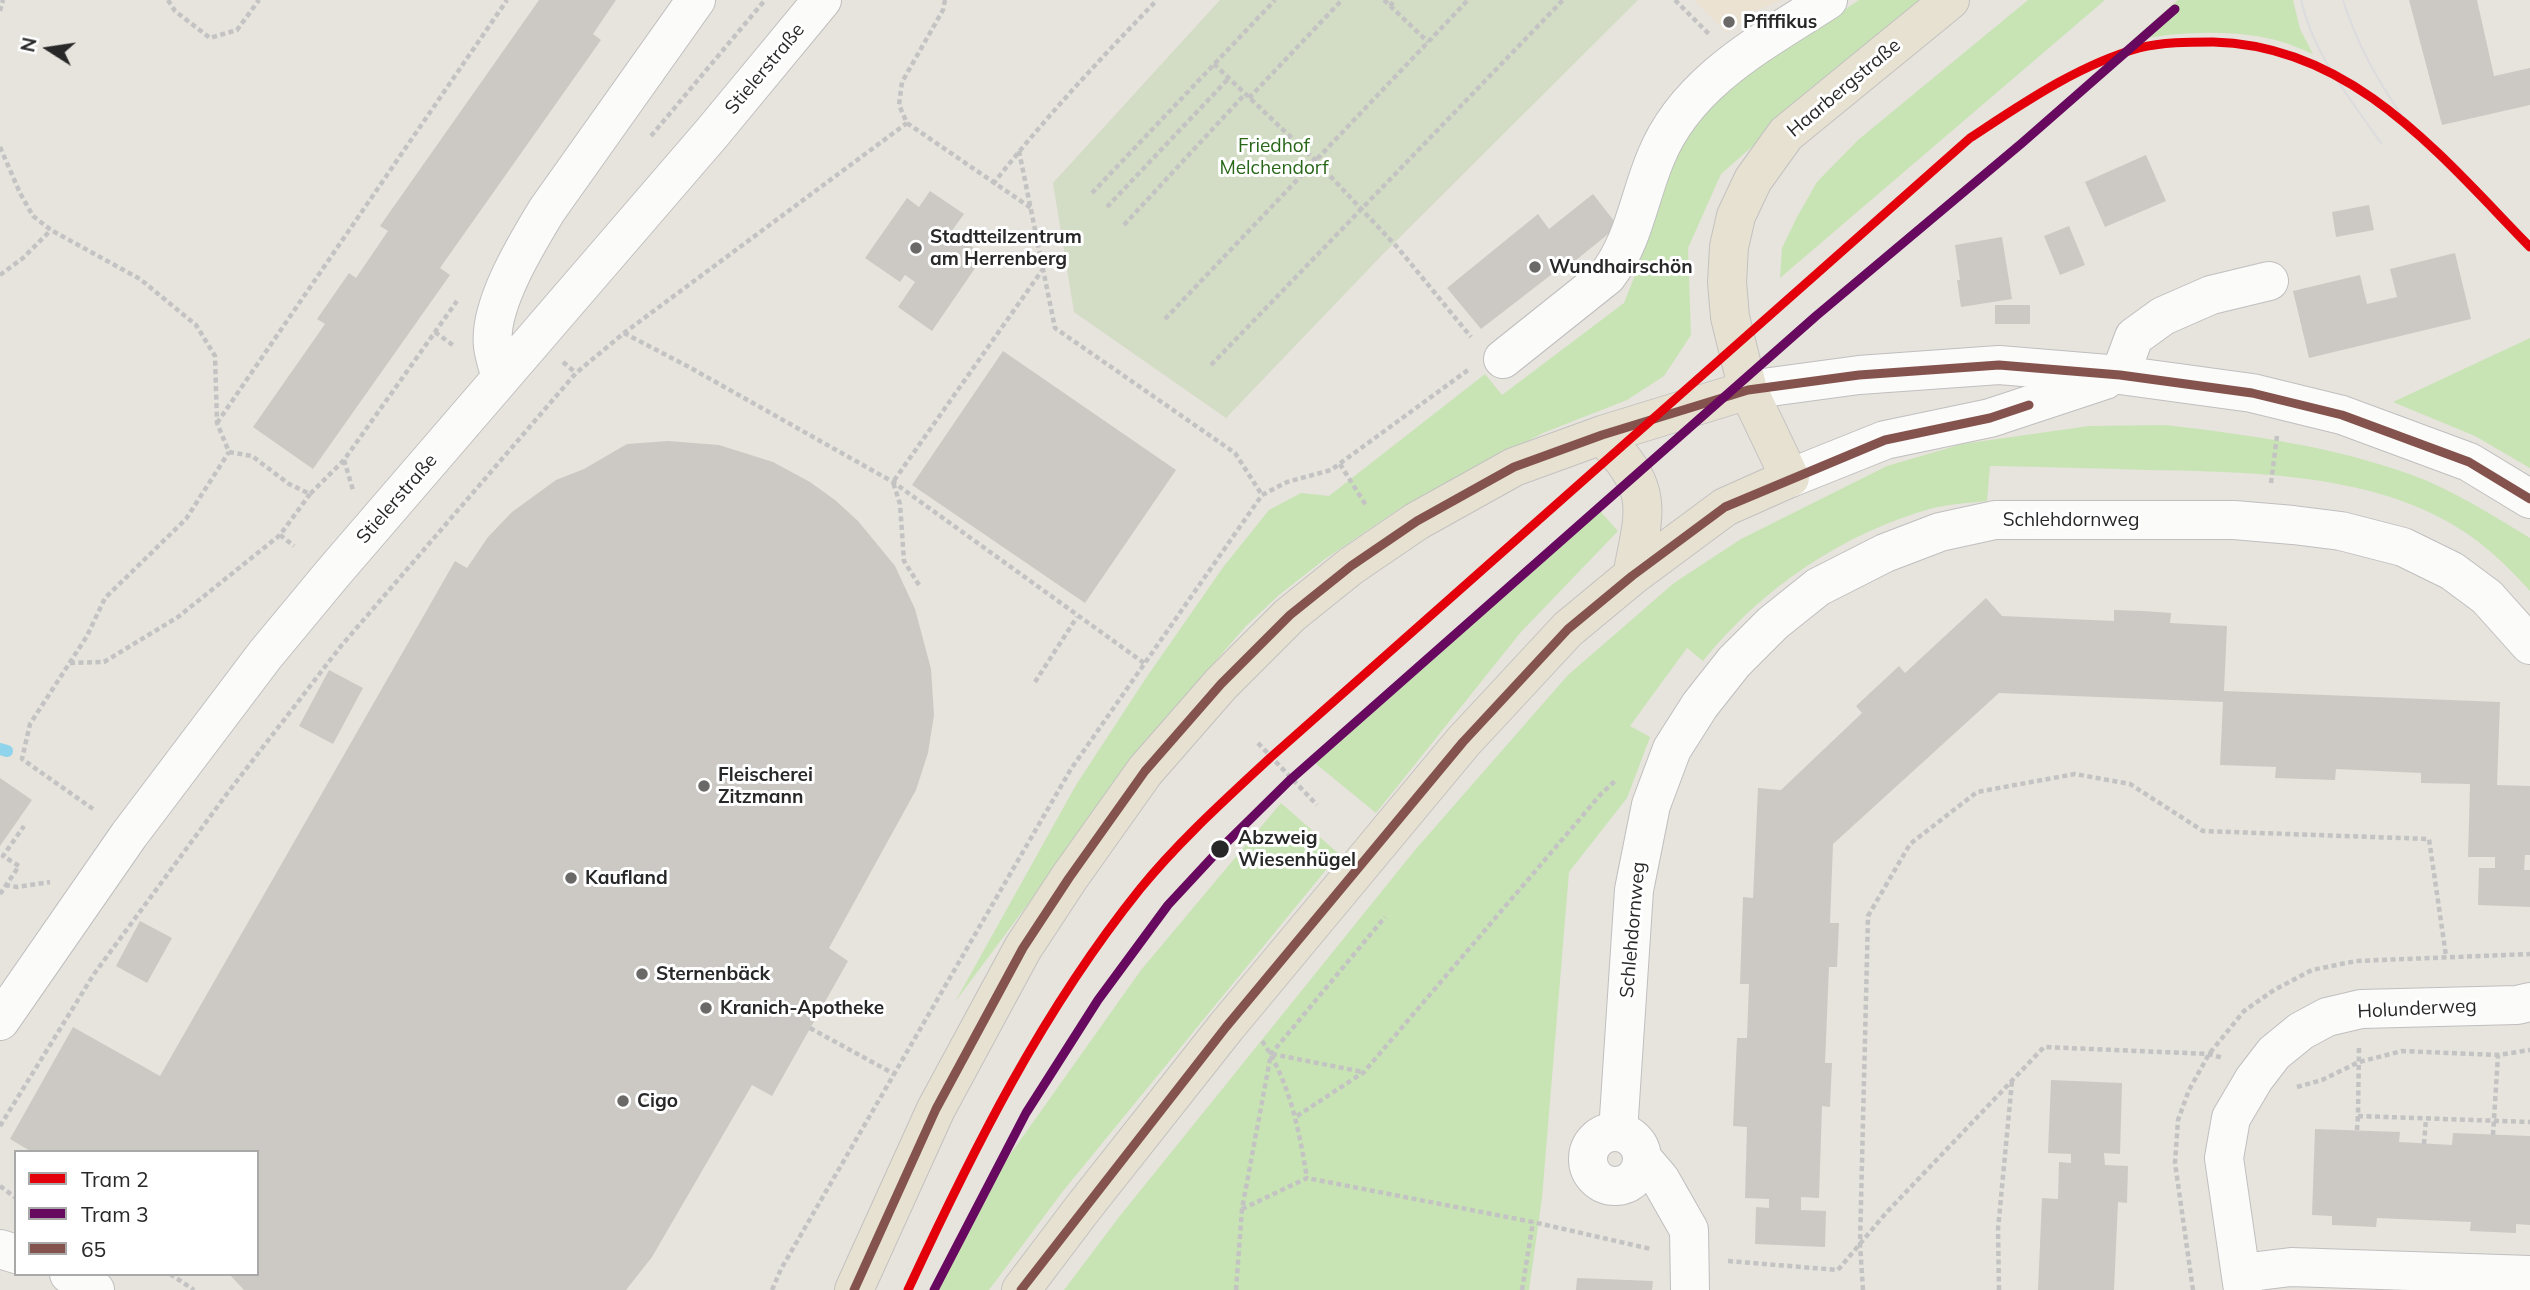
<!DOCTYPE html>
<html>
<head>
<meta charset="utf-8">
<style>
  body { margin:0 }
  #map { position:relative; width:2530px; height:1290px; overflow:hidden; background:#e7e3dd; font-family:Mulish,sans-serif }
  canvas { display:block }
  .legend { position:absolute; left:14px; top:1150px; width:245px; height:126px; box-sizing:border-box; background:#fff; border:2px solid #a9a9a9; margin:0; padding:9px 12px; list-style:none; font-size:21px; color:#282828 }
  .legend li { display:flex; align-items:center; gap:14px; height:35px }
  .legend b { width:35px; border:2px solid #a9a9a9 }
  .north { position:absolute; left:14px; top:14px; width:70px; height:70px; -webkit-text-stroke:5px #fff; paint-order:stroke; rotate:282deg; font-size:19px; font-weight:700; line-height:28px; text-align:center; color:#282828 }
  .north::after { content:''; display:block; margin:auto; width:24px; height:32px; background:#282828; clip-path:polygon(50% 0,100% 100%,50% 72%,0 100%) }
</style>
</head>
<body>
<div id="map">
<canvas width="2530" height="1290"></canvas>
<ul class="legend">
<li><b style="height:9px;background:#e3000b"></b>Tram 2</li>
<li><b style="height:9px;background:#67095f"></b>Tram 3</li>
<li><b style="height:9px;background:#85534e"></b>65</li>
</ul>
<div class="north">N</div>
</div>
<script>
const ctx = document.querySelector('canvas').getContext('2d');
ctx.lineJoin = 'round';
function paint(path, color) {
  ctx.fillStyle = color;
  ctx.fill(path, 'evenodd');
}
function strokePath(path, color, width, dash) {
  ctx.strokeStyle = color;
  ctx.lineWidth = width;
  ctx.lineCap = dash ? 'butt' : 'round';
  ctx.setLineDash(dash || []);
  ctx.stroke(path);
}
function write(font, color, halo, rows, align = 'center') {
  ctx.font = font + ' Mulish,sans-serif';
  ctx.lineWidth = 6;
  ctx.setLineDash([]);
  ctx.textBaseline = 'middle';
  ctx.strokeStyle = halo;
  ctx.fillStyle = color;
  for (const [text, x, y, turn = 0] of rows) {
    ctx.save();
    ctx.translate(x, y);
    ctx.rotate((+turn || 0) * Math.PI / 180);
    ctx.textAlign = isNaN(turn) ? turn : align;
    if (halo) ctx.strokeText(text, 0, 0);
    ctx.fillText(text, 0, 0);
    ctx.restore();
  }
}
paint(new Path2D(`
  M1694,0h88l-26,11 -29,22z`), '#ebe2d1');
paint(new Path2D(`
  M1859,0h60l-198,174 -33,74 3,87 -27,41 -37,24 -84,33 -144,76 -74,50 -46,36 -33,31 -79,91 -212,285 121,-217 70,-107 78,-112 45,-56 32,-17 28,3 156,-122 17,21 122,-92 15,-38 37,-113 40,-51 40,-32z
  M2028,0h77l-325,278 2,-30 15,-31 20,-35 41,-42z
  M2178,0h115l7,29 13,25c-10,-4 -20,-9 -31,-12 -39,-13 -114,-12 -153,1z
  M2530,338v130l-55,-32 -82,-34z
  M2166,425c83,10 166,21 246,50 41,15 80,40 118,63v53c-20,-22 -42,-44 -67,-60 -88,-58 -213,-59 -314,-61 -53,-2 -106,-3 -159,-4l-3,35c-18,2 -37,3 -54,7 -90,25 -171,80 -230,153l-16,-13 -57,78 20,11 -23,61 -58,74 -27,326 -13,92h-465l55,-73 296,-367 153,-175 106,-92 67,-44 146,-73 75,-22 127,-18z
  M1600,511l18,20 -97,101 -145,181 -66,-54z
  M1281,803l58,51 -276,337 -74,99h-57l48,-93 161,-227z`), '#c8e4b5');
paint(new Path2D(`
  M1220,0h418l-255,254 -157,164 -152,-106 -21,-129z`), '#d3dcc4');
strokePath(new Path2D(`
  M0,749l7,2`), '#8fd4eb', 12);
paint(new Path2D(`
  M539,0h77l-23,34 8,6 -161,228 10,7 -137,194 -60,-42 72,-103 -8,-5 32,-46 7,5 32,-47 -8,-5z
  M2409,0h68l17,76 36,-8v37l-88,20z
  M2146,155l20,46 -61,26 -20,-45z
  M930,191l34,23 -13,18 33,23 -52,76 -34,-24 17,-25 -10,-7 -5,7 -35,-24 42,-60 12,9z
  M1593,194l25,32 -59,48 -3,-3 -75,58 -34,-41 91,-74 11,15z
  M2369,205l5,25 -38,7 -4,-25z
  M2069,226l16,39 -25,10 -16,-39z
  M2002,237l10,62 -51,8 -4,-27h3l-5,-35z
  M2455,253l16,66 -162,39 -16,-67 67,-16 7,29 30,-7 -7,-28z
  M1995,305h35v19h-35z
  M1003,351l173,119 -91,133 -173,-118z
  M668,441l51,4 54,17 37,20 25,18 23,21 37,45 20,43 16,60 3,46 -6,38 -12,37 -87,158 19,13 -76,135 -20,-11 -100,172 -26,33h-382l-15,-16h28v-122h-225l-22,-13 63,-112 87,49 295,-515 12,7 21,-31 24,-25 44,-32 28,-11 43,-25z
  M1986,598l16,18 112,5v-11l29,1 28,2 -1,10 57,3 -3,65 276,11 -3,83 33,1v69h-5l-1,15h6v37l-52,-2 1,-37h16v-11h-27l2,-73 -49,-1v-10l-85,-4 -1,11 -60,-2 1,-11 -56,-2 3,-63 -224,-9 -166,151 -3,79h9l-2,44h-8l-4,96h7l-2,44 -8,-1 -3,92 -18,-1v13l25,1 -1,36 -70,-3 1,-37 13,1v-9l-24,-1 2,-71 -14,-1 4,-88h10l1,-28 1,-26h-9l3,-87 10,1 5,-110 23,2 81,-77 -6,-7 43,-40 6,7z
  M329,670l34,18 -30,56 -34,-18z
  M0,778l32,22 -32,46z
  M140,921l32,17 -25,45 -31,-17z
  M2051,1080l71,3 -2,71 -16,-1 1,12 23,1 -1,37 -9,-1 -4,88h-76l4,-92 16,1 1,-37 12,1v-9l-23,-1z
  M2315,1129l85,3 -1,10 53,3 1,-12 77,3v89l-14,-1v9l-46,-2 1,-9 -94,-4 -1,9 -44,-2v-9l-20,-1z
  M1577,1278l76,3 -1,9h-76z`), '#ccc9c4');
const minor = new Path2D(`
  M1503,359l104,-83c27,-35 32,-79 49,-119 31,-76 107,-115 172,-157
  M2120,375l14,-38 29,-21 48,-21 58,-14
  M501,378c-3,-11 -7,-22 -8,-32 -5,-40 34,-103 54,-136l149,-210
  M1748,390l111,-15 140,-10 121,10 132,18 90,22 127,47 61,37
  M1790,478l95,-38 105,-22 115,-38
  M0,1021l129,-186 136,-180 68,-82 379,-440 110,-133
  M1618,1132l16,-242 17,-85 21,-56 28,-44 34,-43 39,-39 45,-36 67,-34 55,-21 55,-12h239l59,5 48,6 62,16 49,24 35,26 43,48
  M1588 1159a27 27 0 1 1 54 0a27 27 0 1 1-54 0Z
  M1642,1158l18,21 29,51 1,60
  M0,1249l16,5
  M2241,1273l50,-6 239,8
  M69,1274l26,16
  M2243,1290l-19,-132 7,-40 23,-39 20,-26 27,-22 26,-14 34,-8 156,-4 13,-3`);
const major = new Path2D(`
  M1602,435c52,56 44,70 30,141
  M854,1290l82,-181 87,-161 46,-70 76,-107 76,-87 69,-69 61,-49 66,-45 97,-54 88,-32 146,-45
  M1021,1290l62,-82 143,-181 237,-285 105,-113 64,-53 93,-69 65,-29 -42,-88 -18,-73 -3,-35 2,-35 7,-31 17,-36 33,-46 164,-134`);
strokePath(minor, '#c0bfbf', 40);
strokePath(major, '#c3c2c0', 40);
strokePath(new Path2D(`
  M168,0l7,11 35,27 27,-8 22,-30
  M945,0l-2,10 -41,72 -3,23 8,18 124,85
  M1384,0l44,42
  M1675,0l34,34
  M1390,6l5,-6
  M0,11l3,-11
  M1214,64l102,97 82,87 73,89
  M1249,98l93,-98
  M651,136l114,-136
  M0,147l20,46 13,23 18,14 89,49 56,46 19,31 2,67 12,29
  M1019,151l36,177 180,125 27,42
  M993,184c51,-65 107,-125 164,-184
  M1092,193l183,-193
  M1107,207l122,-129
  M1124,225l121,-131
  M0,275l23,-17 28,-28
  M1165,319l303,-319
  M435,332l19,14
  M624,333l65,34 204,115 251,181
  M563,362l13,11
  M1211,365l352,-365
  M217,423l290,-423
  M229,452l23,4 37,28 21,10 34,-34 113,-159
  M344,460l9,30
  M1340,464l27,43
  M2271,483l6,-47
  M280,535l14,11
  M919,585l-15,-24 -4,-57 -7,-22 150,-213
  M70,663l34,-1 74,-45 102,-82 30,-41
  M1035,682l42,-65
  M1258,743l59,62
  M93,809l-71,-50 8,-35 57,-88 18,-38 81,-79 43,-67
  M5,885l12,2 33,-5
  M0,894l19,-28 -16,-10 21,-30
  M810,1028l84,46
  M1262,1041c28,41 37,89 45,137
  M2359,1048l-1,68 172,6
  M1272,1054l91,18
  M2297,1087l25,-7 37,-18 43,-11 96,4 32,-5
  M1297,1116l67,-44 237,-278 16,-15
  M0,1126l94,-152 132,-179 115,-149 235,-273 48,-40 283,-210
  M2357,1130l1,-14
  M2493,1135l5,-80
  M2424,1144l2,-25
  M0,1186l16,12
  M1242,1209l65,-31 226,44 118,27
  M1728,1261l110,9 48,-57 158,-166 165,7 14,4
  M170,1274l24,16
  M772,1290l9,-21 290,-500 191,-274 25,-13 44,-12 137,-100
  M1236,1290l6,-81 29,-155 114,-137
  M1522,1290l11,-68
  M1863,1290l-3,-46 8,-328 42,-72 67,-52 98,-18 55,10 73,47 226,8 17,117
  M1999,1290l-1,-61 14,-148
  M2193,1290l-18,-127 3,-43 11,-30 20,-36 35,-43 30,-21 38,-20 44,-9 174,-7`), '#c4c3c3', 4.5, [5, 3.5]);
strokePath(minor, '#fbfbfa', 38);
strokePath(major, '#e6e1d1', 38);
strokePath(new Path2D(`
  M2301,0c13,56 48,97 80,143
  M2343,0c15,47 36,83 64,123`), '#dcdcde', 2);
strokePath(new Path2D(`
  M854,1290l82,-181 87,-161 46,-70 76,-107 76,-87 69,-69 61,-49 66,-45 97,-54 88,-32 146,-45 111,-15 140,-10 121,10 132,18 90,22 127,47 61,37
  M1021,1290l205,-263 237,-285 105,-113 64,-53 93,-69 160,-67 105,-22 39,-13`), '#85534e', 9);
strokePath(new Path2D(`
  M908,1290c65,-140 134,-279 232,-401 39,-48 86,-90 131,-132l699,-619c52,-34 108,-73 169,-90 24,-6 49,-6 74,-6 139,3 227,113 317,205`), '#e3000b', 9);
strokePath(new Path2D(`
  M934,1290l92,-177 72,-113 70,-95 52,-56 71,-70 525,-463 206,-173 153,-134`), '#67095f', 9);
for (const [x, y, r, color] of [
  [1729,22,7,"#6b6967"],
  [916,248,7,"#6b6967"],
  [1535,267,7,"#6b6967"],
  [704,786,7,"#6b6967"],
  [1220,849,10,"#282828"],
  [571,878,7,"#6b6967"],
  [642,974,7,"#6b6967"],
  [706,1008,7,"#6b6967"],
  [623,1101,7,"#6b6967"]
]) {
  const dot = new Path2D();
  dot.arc(x, y, r, 0, 2 * Math.PI);
  ctx.fillStyle = color;
  ctx.fill(dot);
  strokePath(dot, '#fff', 2.5);
}
write('bold 19px', '#282828', '#fff', [
  ["Pfiffikus",1743,22],
  ["Stadtteilzentrum",930,237],
  ["am Herrenberg",930,259],
  ["Wundhairschön",1549,267],
  ["Fleischerei",718,775],
  ["Zitzmann",718,797],
  ["Kaufland",585,878],
  ["Sternenbäck",656,974],
  ["Kranich-Apotheke",720,1008],
  ["Cigo",637,1101]
], 'left');
write('19px', '#282828', '#fff', [
  ["Stielerstraße",765,69,-50],
  ["Haarbergstraße",1844,88,-40],
  ["Stielerstraße",397,499,-49],
  ["Schlehdornweg",2071,520],
  ["Schlehdornweg",1633,930,-85],
  ["Holunderweg",2417,1009,-3]
]);
write('19px', '#286618', '#fff', [
  ["Friedhof",1274,146],
  ["Melchendorf",1274,168]
]);
write('bold 19px', '#282828', '#fff', [
  ["Abzweig",1238,838],
  ["Wiesenhügel",1238,860]
], 'left');
</script>
</body>
</html>
